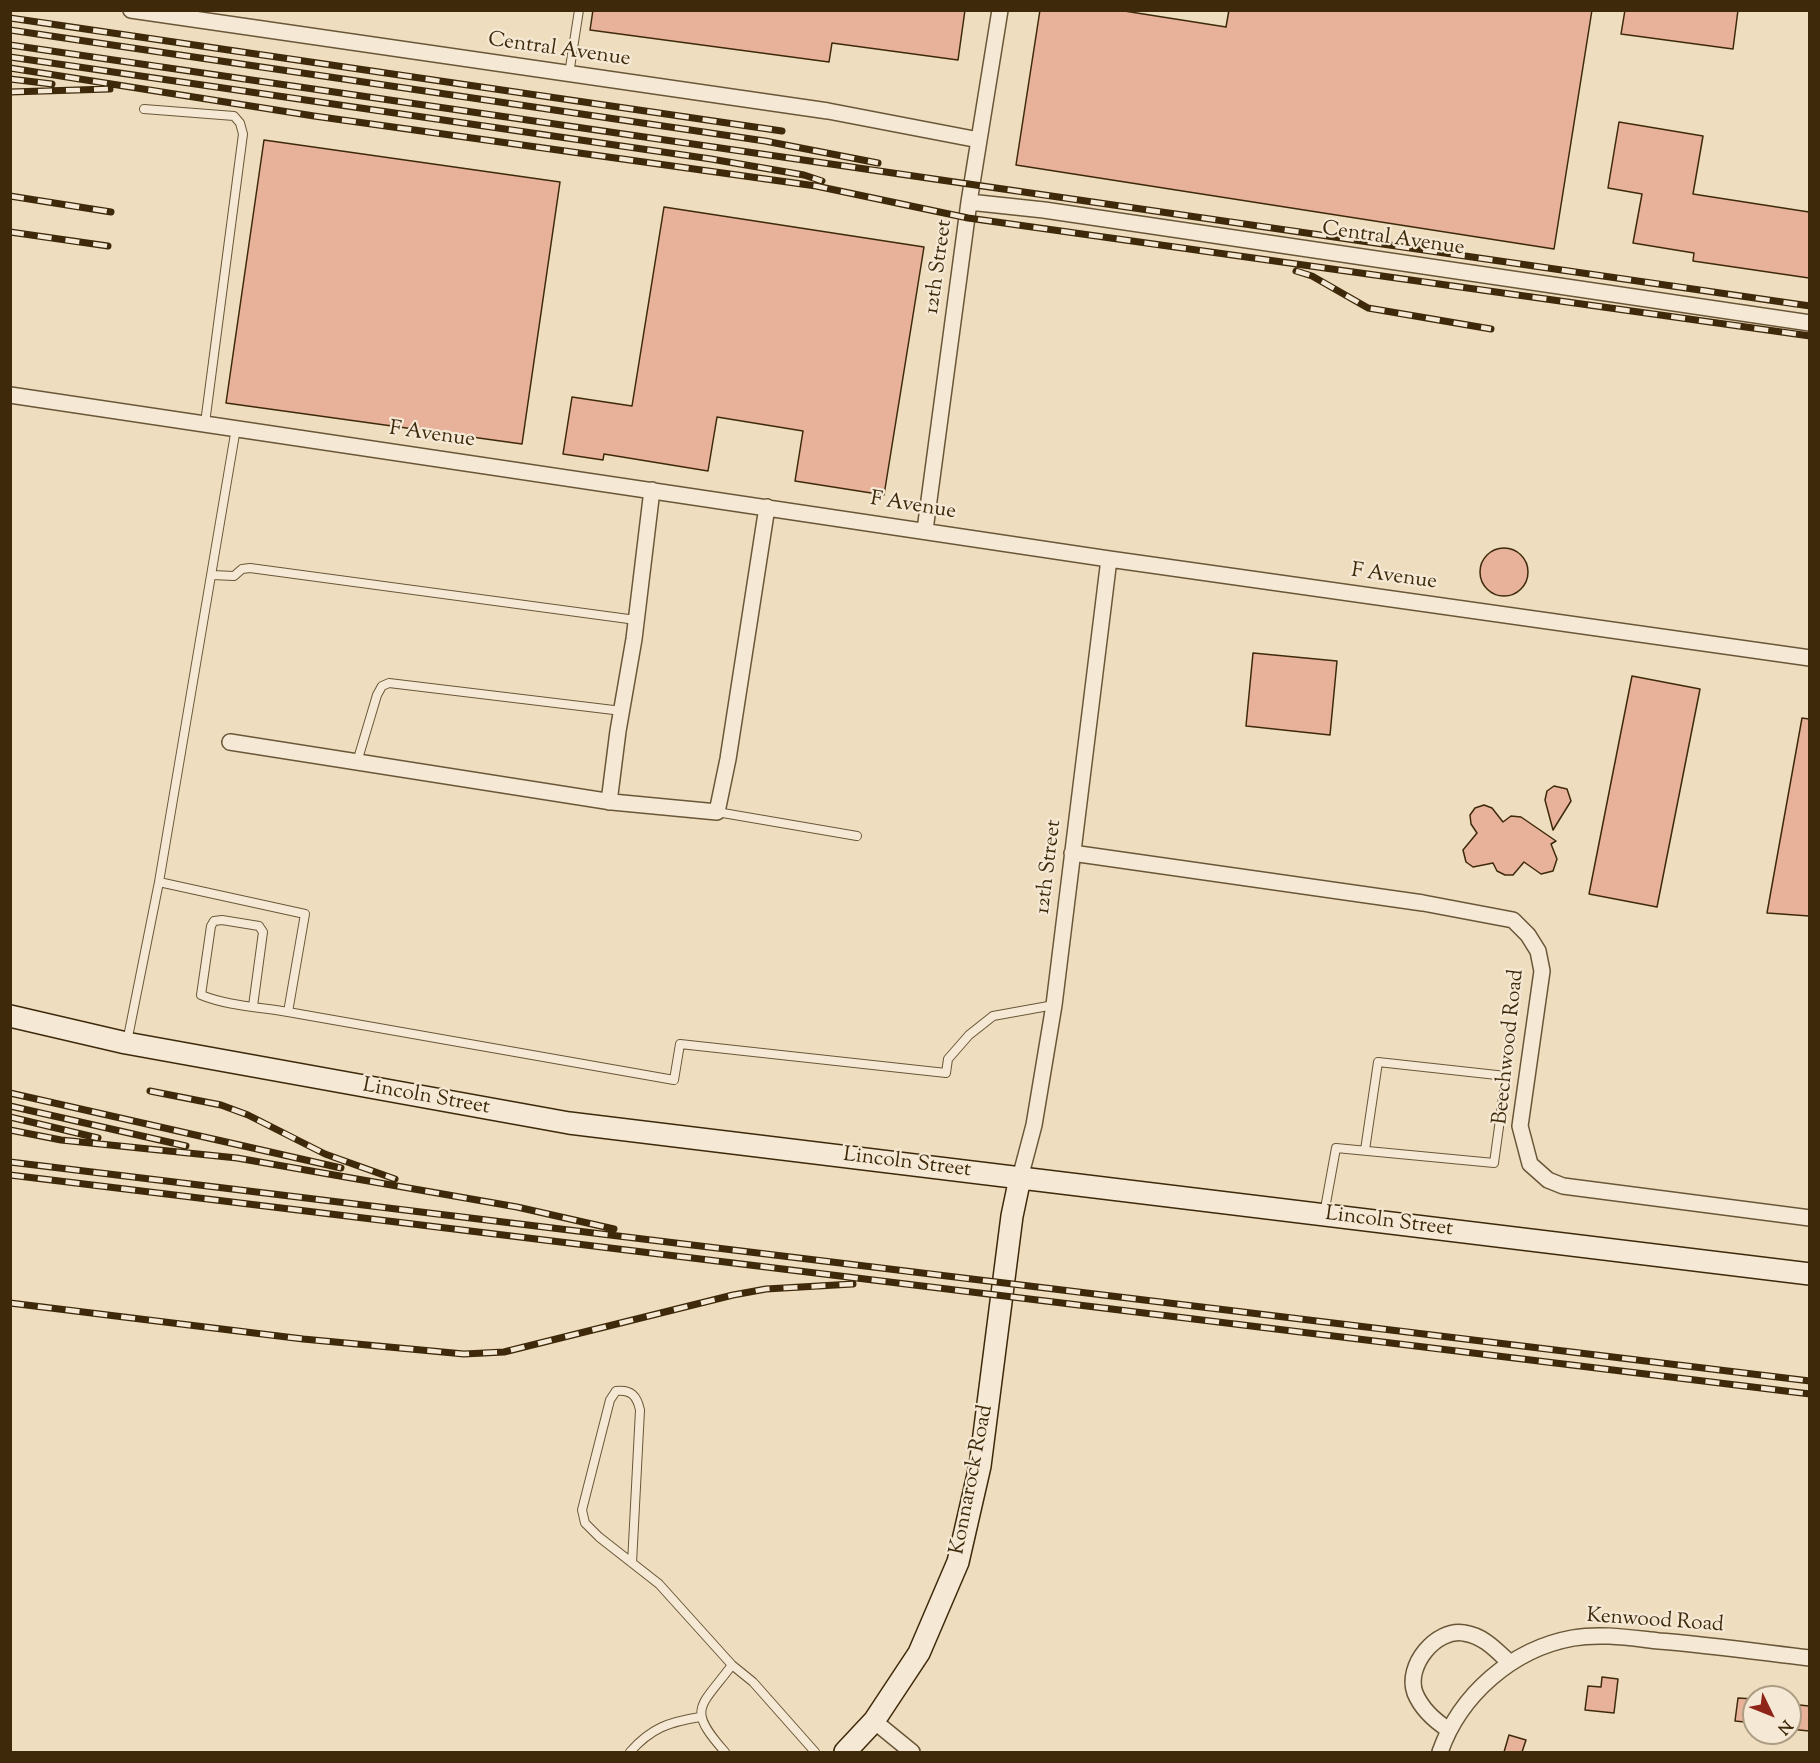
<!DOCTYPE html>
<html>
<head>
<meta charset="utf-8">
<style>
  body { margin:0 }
  #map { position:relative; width:1820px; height:1763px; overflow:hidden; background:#efddbf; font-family:"Sorts Mill Goudy",serif }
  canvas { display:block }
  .frame { position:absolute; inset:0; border:12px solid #3e2a0b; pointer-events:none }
  .north { position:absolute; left:1742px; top:1685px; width:60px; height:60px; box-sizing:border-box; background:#f5e9d5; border:2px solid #ac9d84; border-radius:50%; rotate:133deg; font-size:16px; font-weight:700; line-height:24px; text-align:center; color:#3e2a0b }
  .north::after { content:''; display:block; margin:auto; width:21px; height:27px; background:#8f2418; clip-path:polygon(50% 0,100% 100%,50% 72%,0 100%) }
</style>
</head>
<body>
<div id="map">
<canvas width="1820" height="1763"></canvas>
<div class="frame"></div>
<div class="north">N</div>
</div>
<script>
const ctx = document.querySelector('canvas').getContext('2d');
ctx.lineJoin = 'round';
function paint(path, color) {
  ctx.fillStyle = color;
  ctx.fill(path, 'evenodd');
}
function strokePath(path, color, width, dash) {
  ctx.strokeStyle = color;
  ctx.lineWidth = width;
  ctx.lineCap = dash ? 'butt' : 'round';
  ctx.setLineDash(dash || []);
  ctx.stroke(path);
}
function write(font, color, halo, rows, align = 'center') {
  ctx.font = font + ' "Sorts Mill Goudy",serif';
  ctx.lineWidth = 4.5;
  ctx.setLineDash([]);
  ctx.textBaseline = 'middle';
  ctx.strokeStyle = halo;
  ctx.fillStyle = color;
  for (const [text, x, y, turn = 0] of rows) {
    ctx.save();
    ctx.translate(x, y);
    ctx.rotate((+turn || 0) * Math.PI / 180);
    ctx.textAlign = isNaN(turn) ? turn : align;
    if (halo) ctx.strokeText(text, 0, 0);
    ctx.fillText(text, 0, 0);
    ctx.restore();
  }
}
const building = new Path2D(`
  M593,10h372l-7,50 -126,-17 -3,19 -239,-32z
  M1040,10h78l108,17 3,-17h363l-38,239 -538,-84z
  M1625,10h113l-5,39 -112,-15z
  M1619,122l84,14 -10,58 116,18v66l-116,-17 1,-8 -61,-10 9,-49 -34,-6z
  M264,140l296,42 -38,262 -296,-41z
  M664,207l260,40 -40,248 -89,-14 8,-50 -86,-14 -9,54 -104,-17 -1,6 -40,-6 9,-57 60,9z
  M1480 572a24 24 0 1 1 48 0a24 24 0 1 1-48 0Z
  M1253,653l84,8 -7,74 -84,-9z
  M1632,676l68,13 -43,218 -68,-13z
  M1802,718l7,1v197l-42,-3z
  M1554,786l13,3 4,12 -18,29 -8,-30 2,-9z
  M1484,805l8,3 11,14 8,-6 10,1 35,24 -5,3 6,15 -4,12 -12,3 -17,-12 -11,13h-8l-8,-4 -4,-8 -20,4 -7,-5 -3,-12 14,-17 -6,-9 -1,-9 5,-7z
  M1602,1677l16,2 -4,34 -29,-3 3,-24 13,1z
  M1738,1698l16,1v24l-19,-2z
  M1790,1704l19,2v25l-19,-2z
  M1509,1735l17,5 -4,12h-18z`);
paint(building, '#e8b29a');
strokePath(building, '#3e2a0b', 1.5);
const lane = new Path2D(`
  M569,74l10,-64
  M144,109l90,7 6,7 3,11 -38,289
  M212,575l22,1 8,-7 8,-1 386,52
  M357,762l20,-67 5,-9 7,-3 233,28
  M717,812l140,24
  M159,882l146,32 -17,98 386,68 6,-36 266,29 2,-14 21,-24 24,-19 61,-11
  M253,1006l10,-74 -4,-6 -37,-6 -8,1 -3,5 -10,69c27,11 59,12 87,17
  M127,1042l32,-160 77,-454
  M1324,1214l12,-66 158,15 12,-87 -128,-14 -13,88
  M632,1563l8,-153c-3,-14 -9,-21 -24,-19l-6,9 -28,110 3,13 14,14 60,47 73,81 21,17 62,70
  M630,1752c21,-24 39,-30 70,-35
  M725,1752c-39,-44 -25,-44 7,-87`);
const street = new Path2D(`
  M131,10l697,101 151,29
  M969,202l75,8 766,113
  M10,395l1099,164 701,99
  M925,530l44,-328 31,-192
  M230,742l382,60 105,10 11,-53 39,-252
  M609,802l9,-71 16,-92 18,-149
  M1072,853l351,50 90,17 15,15 10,16 4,20 -22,155 10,38 18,16 15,6 247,32
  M1020,1178l14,-53 20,-120 55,-446
  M874,1721l38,31
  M1449,1730c-14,-9 -27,-20 -34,-37 -10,-27 21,-65 49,-60 20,3 32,17 46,30
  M1440,1752c20,-57 72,-103 133,-114 28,-5 58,0 86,3 51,4 100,11 151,17`);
const secondary = new Path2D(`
  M10,1016l116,27 443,80 1241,151
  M845,1752l29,-31 45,-68 39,-91 22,-96 32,-250 8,-38`);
strokePath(lane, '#6a5738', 10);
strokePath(street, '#6a5738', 18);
strokePath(secondary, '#3e2a0b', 24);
strokePath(lane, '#f5e9d5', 8);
strokePath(street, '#f5e9d5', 15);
strokePath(secondary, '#f5e9d5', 21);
const rail = new Path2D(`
  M10,18l772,113
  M10,30l755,111 113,22
  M10,45l1800,261
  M10,57l701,102 93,16 18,6
  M10,68l304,48 502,70 152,32 842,118
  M10,79l42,5
  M10,92l100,-3
  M10,196l101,16
  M10,232l98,14
  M1296,271l16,5 56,32 123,21
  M150,1091l71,14 27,10 77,39 70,25
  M10,1093l331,75
  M10,1106l176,40
  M10,1117l88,21
  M10,1130l51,10 176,18 280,49 97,22
  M10,1162l1800,219
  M10,1175l1800,219
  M10,1303l293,36 161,15 40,-2 229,-57 33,-6 87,-5`);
strokePath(rail, '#3e2a0b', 7);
strokePath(rail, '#f5e9d5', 4.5, [14]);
write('21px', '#3e2a0b', '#f5e9d5', [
  ["Central Avenue",559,51,8],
  ["Central Avenue",1393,240,8],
  ["12th Street",940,267,-82],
  ["F Avenue",432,436,8],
  ["F Avenue",913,507,9],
  ["F Avenue",1394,578,8],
  ["12th Street",1050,867,-83],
  ["Beechwood Road",1510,1047,-84],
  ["Lincoln Street",426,1098,10],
  ["Lincoln Street",907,1164,7],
  ["Lincoln Street",1389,1223,7],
  ["Konnarock Road",973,1480,-79],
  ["Kenwood Road",1655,1622,4]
]);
</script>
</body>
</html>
